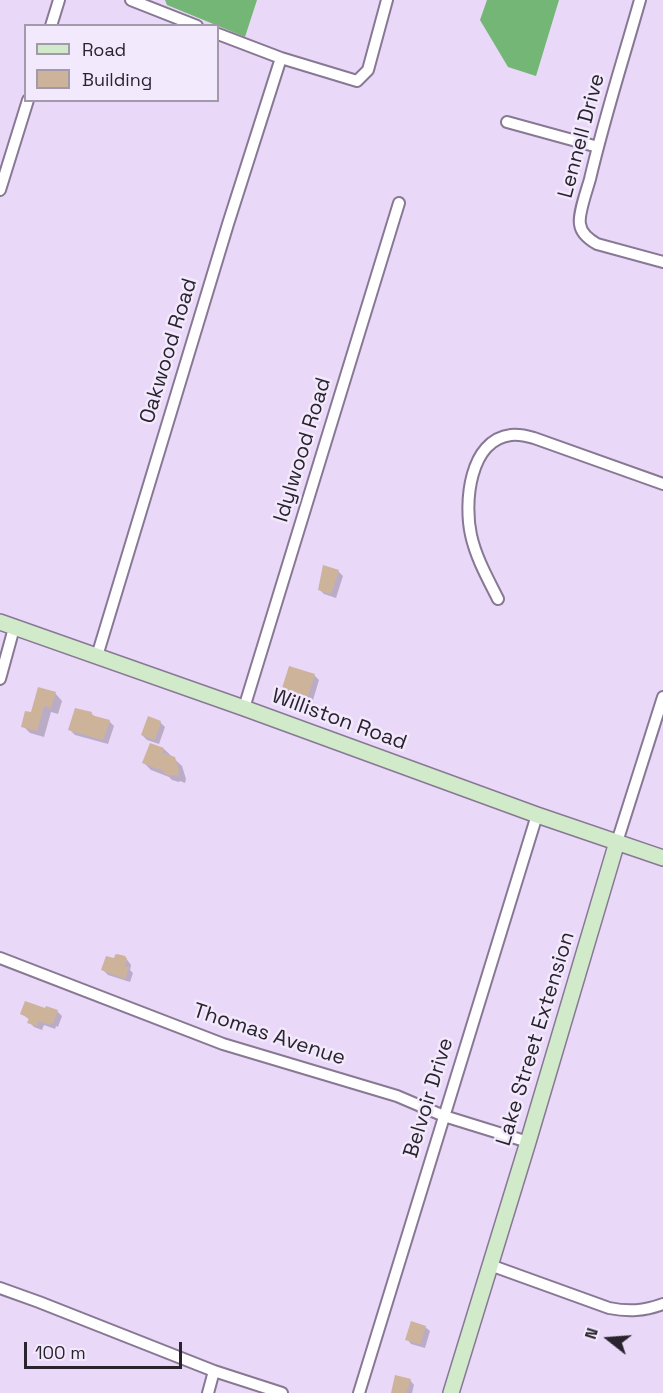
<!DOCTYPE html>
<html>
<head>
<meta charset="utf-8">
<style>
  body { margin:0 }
  #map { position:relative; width:663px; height:1393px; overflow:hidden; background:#e9d8f8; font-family:"Space Grotesk",sans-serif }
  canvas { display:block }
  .legend { position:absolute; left:24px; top:24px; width:195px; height:78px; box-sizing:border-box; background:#f3e9fc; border:2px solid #a29aaa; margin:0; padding:8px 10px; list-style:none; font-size:18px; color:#29232e }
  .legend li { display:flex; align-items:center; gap:12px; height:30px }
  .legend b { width:30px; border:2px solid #a29aaa }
  .north { position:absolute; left:579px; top:1309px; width:60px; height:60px; -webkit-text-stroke:4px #f3e9fc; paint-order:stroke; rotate:287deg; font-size:16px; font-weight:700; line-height:24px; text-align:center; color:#29232e }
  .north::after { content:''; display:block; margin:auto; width:21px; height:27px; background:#29232e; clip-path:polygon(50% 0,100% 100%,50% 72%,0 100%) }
  .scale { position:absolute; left:24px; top:1342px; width:158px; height:27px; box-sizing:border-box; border:3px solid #29232e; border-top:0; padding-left:8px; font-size:18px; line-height:21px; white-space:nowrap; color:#29232e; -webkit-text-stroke:4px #f3e9fc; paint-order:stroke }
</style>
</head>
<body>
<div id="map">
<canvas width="663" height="1393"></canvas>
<ul class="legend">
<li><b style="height:8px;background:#d1eaca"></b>Road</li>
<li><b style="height:16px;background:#cdb39a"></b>Building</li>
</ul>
<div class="north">N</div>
<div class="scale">100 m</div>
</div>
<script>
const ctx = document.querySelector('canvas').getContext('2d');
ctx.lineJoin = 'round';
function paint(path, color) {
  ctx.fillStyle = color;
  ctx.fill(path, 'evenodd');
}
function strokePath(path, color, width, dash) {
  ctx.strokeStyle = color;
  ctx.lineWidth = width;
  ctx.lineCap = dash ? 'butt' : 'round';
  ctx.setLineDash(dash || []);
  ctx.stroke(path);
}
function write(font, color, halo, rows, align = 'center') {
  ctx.font = font + ' "Space Grotesk",sans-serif';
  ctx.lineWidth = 5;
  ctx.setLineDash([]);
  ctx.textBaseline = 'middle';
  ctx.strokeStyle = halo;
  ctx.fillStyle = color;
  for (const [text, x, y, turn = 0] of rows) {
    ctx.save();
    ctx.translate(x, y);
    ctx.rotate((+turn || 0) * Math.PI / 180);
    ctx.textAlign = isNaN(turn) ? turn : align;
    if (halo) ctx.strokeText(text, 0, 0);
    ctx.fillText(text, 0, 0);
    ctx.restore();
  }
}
paint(new Path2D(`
  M165,0h92l-12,37 -78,-32z
  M487,0h72l-23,76 -28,-9 -28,-47z`), '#74b676');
paint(new Path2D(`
  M338,571l5,5 -7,22 -12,-4 -5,-5z
  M314,675l5,5 -6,20 -25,-7 -4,-5z
  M55,693l7,8 -4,13 -7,-2 -7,25 -14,-4 -7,-7 9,-12z
  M91,713l4,4 14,4 5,5 -6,18 -33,-9 -5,-5z
  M160,722l5,5 -6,17 -12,-4 -5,-5z
  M164,749l18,17 4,13 -1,4 -5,-2 -1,1 -7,-2 -3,-3 -18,-7 -7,-7z
  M125,957l6,8 -1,5 3,3 -3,9 -22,-7 -5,-5 12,-10z
  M57,1011l5,5 -4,11 -2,-1 -1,3 -11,-4 -2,5 -8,-3 -5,-5 1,-2 -8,-6z
  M425,1327l5,4 -5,17 -14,-4 -4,-5z
  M410,1380l4,5 -2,8h-20z`), '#0003');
paint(new Path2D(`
  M323,565l16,5 -8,24 -13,-4z
  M289,666l26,8 -7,22 -26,-8z
  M38,687l18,5 -5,16 -7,-2 -7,25 -16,-4 4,-16 6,1z
  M75,708l17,4 -1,3 19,5 -7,20 -35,-10z
  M148,716l13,5 -6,19 -14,-5z
  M150,743l14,5 -2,5 13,4 4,14 -1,5 -5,-1 -1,1 -9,-3 1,-2 -22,-8z
  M117,954l8,2 2,3 -2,7 4,1 -4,12 -24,-9 5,-14 8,2 1,-3z
  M25,1001l20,7 1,-2 12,4 -5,13h-2l-1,2 -11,-4 -2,5 -10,-3 2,-5 -9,-4z
  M411,1321l15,5 -6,18 -15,-4z
  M395,1375l16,4 -5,14h-15z`), '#cdb39a');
const street = new Path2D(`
  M131,0l66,26
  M640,0c-17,60 -36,119 -50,179 -3,11 -12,35 -10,45 1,10 10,16 17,20l66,18
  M51,26l8,-26
  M218,34l63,24 76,23 11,-11 19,-70
  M507,122l91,25
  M0,190l28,-90
  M498,599c-10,-20 -22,-41 -27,-64 -7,-32 -2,-95 40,-100 8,-1 16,1 23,3l129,46
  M97,656l131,-432 53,-166
  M0,679l14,-51
  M244,708l155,-505
  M617,842l46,-145
  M0,958l223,86 174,52 47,20 84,26
  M490,1265l119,43c20,4 35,3 54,-4
  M0,1288l39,14 175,69 68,22
  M208,1393l6,-22
  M359,1393l178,-578`);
const secondary = new Path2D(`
  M0,622l244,86 293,107 126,43
  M451,1393l77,-251 89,-300`);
strokePath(street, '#877894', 14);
strokePath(secondary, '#877894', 18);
strokePath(street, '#fff', 10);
strokePath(secondary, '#d1eaca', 15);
write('21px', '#29232e', '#f3e9fc', [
  ["Lennell Drive",582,136,-75],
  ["Oakwood Road",169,351,-73],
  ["Idylwood Road",303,450,-73],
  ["Williston Road",339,720,20],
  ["Thomas Avenue",269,1035,18],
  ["Lake Street Extension",536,1039,-73],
  ["Belvoir Drive",429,1098,-73]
]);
</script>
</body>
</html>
